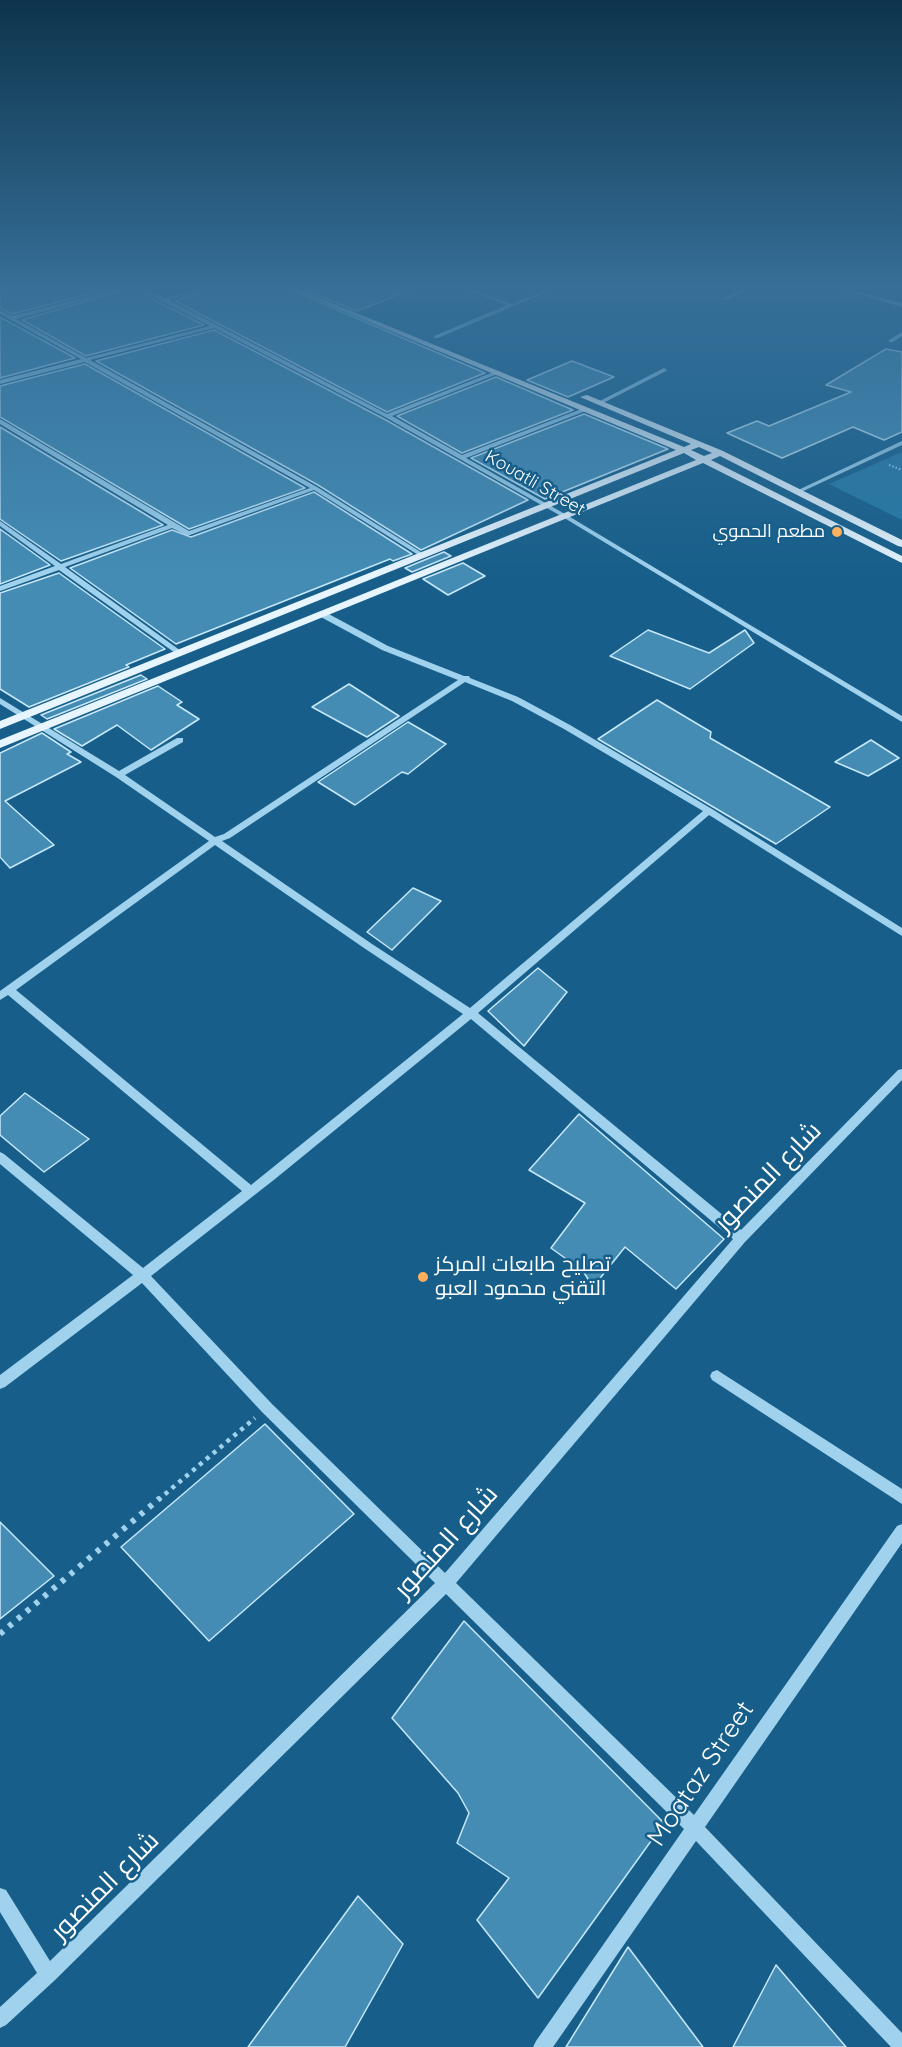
<!DOCTYPE html>
<html>
<head>
<meta charset="utf-8">
<style>
  body { margin:0 }
  canvas { display:block; background:#175f8a }
</style>
</head>
<body>
<canvas width="902" height="2047"></canvas>
<script>
const ctx = document.querySelector('canvas').getContext('2d');
ctx.lineJoin = 'round';
function paint(path, color) {
  ctx.fillStyle = color;
  ctx.fill(path, 'evenodd');
}
function strokePath(path, color, width, dash) {
  ctx.strokeStyle = color;
  ctx.lineWidth = width;
  ctx.lineCap = dash ? 'butt' : 'round';
  ctx.setLineDash(dash || []);
  ctx.stroke(path);
}
function write(font, color, halo, rows, align = 'center') {
  ctx.font = font + ' Quicksand,Cairo,sans-serif';
  ctx.lineWidth = 5;
  ctx.setLineDash([]);
  ctx.textBaseline = 'middle';
  ctx.strokeStyle = halo;
  ctx.fillStyle = color;
  for (const [text, x, y, turn = 0] of rows) {
    ctx.save();
    ctx.translate(x, y);
    ctx.rotate((+turn || 0) * Math.PI / 180);
    ctx.textAlign = isNaN(turn) ? turn : align;
    if (halo) ctx.strokeText(text, 0, 0);
    ctx.fillText(text, 0, 0);
    ctx.restore();
  }
}
paint(new Path2D(`
  M902,452v68l-73,-36z`), '#277aa6');
const building = new Path2D(`
  M0,289h110l-98,25 -12,-6z
  M128,289h11l21,14 44,22 -118,31 -64,-36z
  M208,289h80l197,84 -98,39 -212,-111z
  M303,289h107l1,1 -54,21z
  M0,317l75,41 -75,20z
  M214,330l170,89 144,81 -107,50 -103,-65 -222,-124z
  M886,349l16,3v80l-18,8 -31,-13 -71,31 -55,-25 30,-12 12,5 82,-34 -25,-7z
  M572,361l42,16 -46,20 -41,-17z
  M85,364l220,124 -116,41 -189,-112v-31z
  M496,377l77,33 -111,43 -65,-37z
  M584,414l84,35 -123,50 -74,-41z
  M0,427l163,98 -102,36 -61,-42z
  M314,492l98,62 -19,7 -3,-2 -214,85 -106,-76 102,-38 19,7z
  M0,529l50,36 -50,19z
  M444,552l7,4 -39,16 -7,-4z
  M463,563l22,13 -37,19 -25,-16z
  M59,573l106,76 -39,16 3,2 -100,40 -29,-18v-96z
  M648,630l61,23 36,-23 9,13 -64,46 -80,-33z
  M141,675l6,4 -100,40 -6,-4z
  M349,684l50,32 -32,21 -55,-30z
  M158,686l24,16 -5,3 22,14 -48,31 -34,-25 -35,21 -28,-17z
  M657,700l54,32 -1,6 120,69 -54,37 -178,-105z
  M408,722l38,22 -38,30 -6,-2 -47,33 -37,-23z
  M42,733l29,19 -4,2 14,8 -76,39 49,44 -44,23 -10,-11v-104z
  M871,740l28,18 -31,18 -33,-14z
  M413,888l28,13 -49,49 -25,-18z
  M538,968l29,24 -43,54 -36,-35z
  M25,1093l64,46 -45,33 -44,-37v-19z
  M579,1114l145,125 -48,50 -51,-42 -32,40 -10,-16 -32,-23 34,-45 -56,-33z
  M265,1424l89,90 -145,127 -88,-94z
  M0,1522l54,54 -54,43z
  M464,1621l200,202 -126,175 -61,-78 32,-42 -52,-35 12,-30 -11,-20 -66,-75z
  M358,1896l45,48 -58,103h-97z
  M628,1947l75,100h-137z
  M776,1965l70,82h-113z`);
paint(building, '#448cb4');
strokePath(building, '#c6e8fa', 1.5);
strokePath(new Path2D(`
  M889,465l13,5`), '#a0d2ee', 2, [1.5, 2]);
strokePath(new Path2D(`
  M158,1500l97,-82`), '#a0d2ee', 4.5, [4, 5]);
strokePath(new Path2D(`
  M0,1634l160,-136`), '#a0d2ee', 6, [4.5, 7]);
paint(new Path2D(`
  M118,289h8l-110,30 70,39 124,-32 -49,-25 -20,-12h6l18,9 35,-9h6l-37,11 218,114 109,-43h4v2l-108,43 70,39 122,-47h4v2l-122,48 99,56 337,202v6l-341,-206 -176,-99 -171,-89 -124,32 227,127 107,67v2h-4l-106,-66 -124,45h-4l-14,-7 -107,39 116,84 1,2 -4,2 -119,-85 -59,21v-5l55,-20 -55,-40v-5l61,43 107,-39 -168,-101v-5l189,112 121,-43 -225,-126 -85,22v-4l81,-21 -81,-45v-4l12,6z
  M464,289h6l42,15 36,-15h6l-116,49h-4v-2l73,-31z
  M742,289h6l-21,11 -5,-1z
  M840,289h7l55,14v4z
  M902,332v4l-9,6h-4v-2z
  M664,368l3,2 -1,1 -65,33 -5,-1z
  M902,441v4l-103,48 -5,-1z
  M319,612h6l63,34 76,30h5l1,2 48,19 52,28 142,84 190,119v8l-193,-121 -231,198 263,217 157,-160 4,-1v11l-157,162 -289,341 238,232 203,-289 5,-2v19l-197,284 197,206v14h-11l-195,-206 -143,206h-20l3,-6 148,-212 -238,-235 -392,387 -48,44 -6,3v-21l37,-34 -37,-61v-24l6,2 44,71 385,-378 -173,-171 -120,-129 -137,104 -5,2v-14l133,-100 -133,-111v-12l4,2 139,114 99,-77 -234,-196 -8,5v-9l209,-150 -93,-64 -116,-73v-6l119,73 58,-33h6v4l-58,33 90,62 9,-3 234,-154 -76,-30 -63,-34zM465,682l47,19 52,28 139,82 -233,197 -98,-64 -150,-103 8,-3zM215,845l149,103 99,66 -212,171 -235,-195zM471,1019l262,220 -288,334 -173,-169 -121,-128 124,-97z
  M717,1370l185,119v15l-190,-124 -2,-4 2,-4z`), '#a0d2ee');
paint(new Path2D(`
  M290,289h8l386,158 7,-3 -111,-47 7,-2 136,56 179,89v7l-4,-1 -178,-90 -9,4 191,96v7l-199,-100 -703,285v-8l696,-280 -12,-7 -684,276v-8l676,-271zM699,447l13,6 -8,3 -13,-6z`), '#e7f5ff');
const sky = ctx.createLinearGradient(0, 0, 0, 575);
sky.addColorStop(0, '#0d344c');
sky.addColorStop(0.5, '#366f98');
sky.addColorStop(1, '#366f9800');
ctx.fillStyle = sky;
ctx.fillRect(0, 0, 902, 575);
for (const [x, y, r, color] of [
  [837,532,6,"#ffb05d"],
  [423,1277,6,"#ffb05d"]
]) {
  const dot = new Path2D();
  dot.arc(x, y, r, 0, 2 * Math.PI);
  ctx.fillStyle = color;
  ctx.fill(dot);
  strokePath(dot, '#175f8a', 2);
}
write('18px', '#fff', '#175f8a', [
  ["Kouatli Street",535,483,30]
]);
write('18px', '#fff', '#175f8a', [
  ["مطعم الحموي",825,532]
], 'right');
write('21px', '#fff', '#175f8a', [
  ["تصليح طابعات المركز",435,1265],
  ["التقني محمود العبو",435,1289]
], 'left');
write('26px', '#fff', '#175f8a', [
  ["شارع المنصور",768,1177,-46],
  ["شارع المنصور",446,1542,-48],
  ["Moataz Street",701,1774,-56],
  ["شارع المنصور",105,1886,-45]
]);
</script>
</body>
</html>
